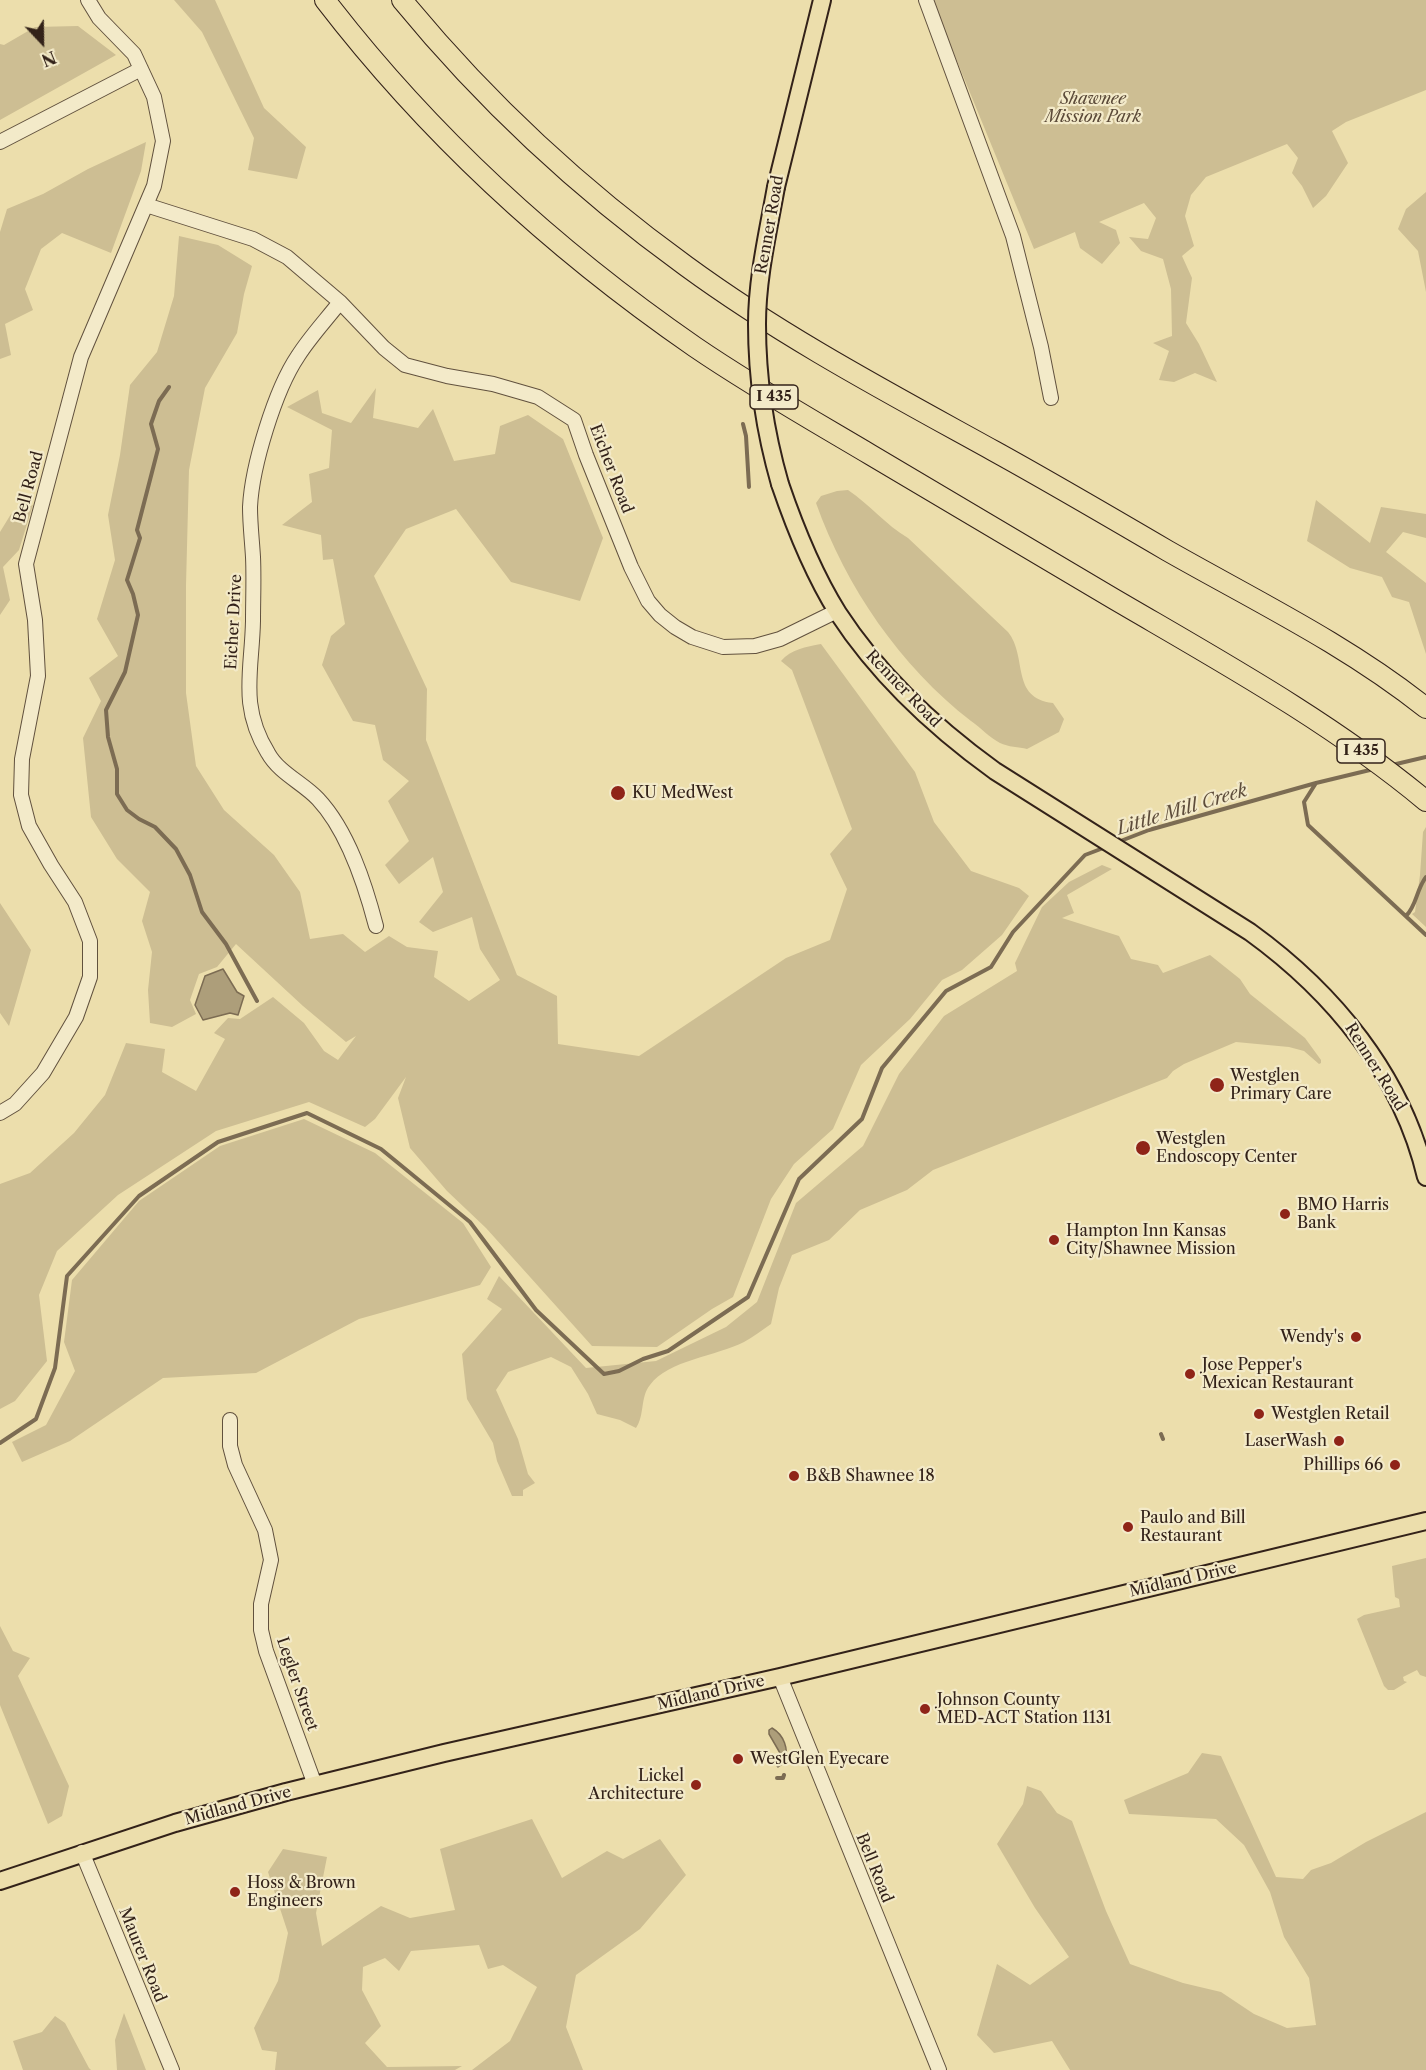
<!DOCTYPE html>
<html>
<head>
<meta charset="utf-8">
<style>
  body { margin:0 }
  #map { position:relative; width:1426px; height:2070px; overflow:hidden; background:#ecdeac; font-family:"Libre Caslon Text",serif }
  canvas { display:block }
  .north { position:absolute; left:12px; top:12px; width:60px; height:60px; -webkit-text-stroke:4px #f3eac9; paint-order:stroke; rotate:158deg; font-size:16px; font-weight:700; line-height:24px; text-align:center; color:#332219 }
  .north::after { content:''; display:block; margin:auto; width:21px; height:27px; background:#332219; clip-path:polygon(50% 0,100% 100%,50% 72%,0 100%) }
</style>
</head>
<body>
<div id="map">
<canvas width="1426" height="2070"></canvas>
<div class="north">N</div>
</div>
<script>
const ctx = document.querySelector('canvas').getContext('2d');
ctx.lineJoin = 'round';
function paint(path, color) {
  ctx.fillStyle = color;
  ctx.fill(path, 'evenodd');
}
function strokePath(path, color, width, dash) {
  ctx.strokeStyle = color;
  ctx.lineWidth = width;
  ctx.lineCap = dash ? 'butt' : 'round';
  ctx.setLineDash(dash || []);
  ctx.stroke(path);
}
function write(font, color, halo, rows, align = 'center') {
  ctx.font = font + ' "Libre Caslon Text",serif';
  ctx.lineWidth = 4.5;
  ctx.setLineDash([]);
  ctx.textBaseline = 'middle';
  ctx.strokeStyle = halo;
  ctx.fillStyle = color;
  for (const [text, x, y, turn = 0] of rows) {
    ctx.save();
    ctx.translate(x, y);
    ctx.rotate((+turn || 0) * Math.PI / 180);
    ctx.textAlign = isNaN(turn) ? turn : align;
    if (halo) ctx.strokeText(text, 0, 0);
    ctx.fillText(text, 0, 0);
    ctx.restore();
  }
}
paint(new Path2D(`
  M174,0h41l49,108 42,39 -9,32 -49,-9 6,-32 -52,-106z
  M932,0h494v90l-80,32 -14,9 16,32 -22,33 -13,12 -11,-22 -10,-13 6,-15 -11,-14 -81,33 -15,18 -6,21 9,30 -12,10 10,22 -6,45 13,21 18,38 -22,-9 -21,9 -15,-2 10,-29 -16,-8 19,-7 -1,-47 -8,-30 -22,-8 -12,-14 19,2 8,-21 -12,-15 -45,19 17,8 4,13 -18,21 -22,-16 -5,-16 -41,17z
  M78,26l38,29 -116,65v-76l4,1 31,-18z
  M146,142l-5,29 -30,82 -49,-20 -21,16 -16,40 8,21 -28,14 6,31 -11,4v-127l7,-23 36,-15 45,-25z
  M1426,192v100l-8,-41 -20,-22 8,-20z
  M179,236l39,9 34,21 -8,28 -7,39 -32,55 -16,82 -3,115v108l10,73 28,44 50,45 26,37 10,47 33,-5 22,18 24,-16 18,11 31,4 -4,26 35,24 31,-21 -20,-31 -8,-32 -39,15 -14,-10 24,-30 -10,-35 -34,27 -14,-19 24,-24 -21,-40 21,-20 -26,-21 -8,-35 -22,-4 -31,-56 9,-29 14,-12 -12,-65 -10,1 -2,-25 -39,-10 30,-23 -3,-28 20,-6 3,-38 -45,-23 31,-17 4,23 29,10 25,-35 -3,30 45,10 15,-19 21,52 41,-7 5,-28 28,-11 35,24 40,99 -23,63 -69,-19 -55,-73 -50,20 -32,47 53,113 -1,51 91,235 40,21 1,48 81,12 147,-98 44,-18 17,-51 -17,-35 22,-25 -60,-159 -11,-9c10,-12 25,-14 40,-17l94,128 19,50 37,49 48,17 10,8 -27,39 -40,35 -20,10 -32,39 -49,46 -28,64 -39,35 -23,35 -38,98 -21,12 -55,38 -65,-1 -106,-118 -39,-37 -37,-43 -12,-50 8,-21 -31,42 -10,8 -56,-25 -93,29 -98,64 -61,56 -18,44 8,66 -32,40 -15,8v-225l30,-11 44,-40 31,-38 21,-52 39,6 -3,23 34,19 29,-52 -11,-6 14,-15 12,1 33,-22 31,26 20,28 14,9 18,-24 -10,6 -43,-36 -67,-62 -19,23 -18,7 -9,26 6,14 -24,13 -22,-4 -2,-33 4,-38 -10,-31 8,-29 -33,-33 -26,-42 -8,-79 18,-37 -12,-23 29,-22 -21,-37 18,-59 -7,-45 12,-60 10,-70 27,-33 17,-56z
  M848,490c22,15 38,35 60,48l100,94c20,25 2,66 45,71l11,16 -5,13 -32,17c-8,-2 -19,-2 -27,-6 -10,-5 -20,-16 -29,-22 -71,-55 -125,-134 -155,-218l5,-7 16,-5z
  M1316,500l54,43 11,-36 45,7v24l-23,-6 -17,20 40,31v71l-17,-52 -17,-5 -10,-20 -32,-9 -43,-27z
  M33,505l-14,45 -16,17 7,33 -10,15v-83l11,-18z
  M1426,827v100l-14,-13 3,-2 5,-37 3,-43z
  M1102,865l10,4 -45,26 7,18 -12,5 57,18 12,23 27,6 5,8 47,-18 30,24 10,15 55,44 16,22v3l-2,1 -15,-13 -15,-4 -53,-5 -52,22 -11,7 -6,7 -234,92 -26,20 -47,20 -31,30 -37,15 -13,33 -8,36c-9,6 -18,13 -27,18 -27,14 -76,18 -94,43 -10,12 -5,30 -14,43l-16,-8 -23,-6 -9,-20 -17,-27 -20,-10 -43,15 -12,18 22,49 10,35 7,9 -12,7v6h-11l-15,-35 -4,-18 -26,-44 -5,-45 40,-45 -15,-10 12,-23 87,92 70,-7 70,-34 31,-25 39,-99 67,-57 36,-72 45,-58 73,-45 -2,-8 27,-56 27,-25z
  M0,903l31,47 -22,76 -9,-13z
  M304,1119l71,34 88,70 28,44 -11,18 -121,34 -103,54 -93,5 -93,63 -48,21 -10,-20 34,-17 29,-54 -11,-29 8,-62 67,-79 81,-55z
  M1426,1558v119l-6,-2 -3,-5 -14,7 1,4 3,1 -13,8h-6l-4,-4 -27,-67 7,-4 36,-8 -1,-8 -4,-2 -3,-31z
  M0,1626l13,25 17,7 -12,18 51,110 -7,30 -14,8 -48,-119z
  M1202,1753l19,3 55,121 27,2 8,-9 20,-7 35,-21 60,-30v258h-356l-18,-29 -58,12 -17,-18 20,-71 33,21 39,-28 -34,-49 -38,-64 26,-40 4,-18 14,5 16,22 15,8 34,90 24,53 53,19 38,9 33,22 33,14 29,-3 -7,-47 -25,-41 -14,-45 -26,-47 -28,-26 -87,-5 -5,-14 64,-27z
  M532,1819l30,59 45,-27 16,8 37,-20 26,36 -46,54 -64,46 -10,52 17,43h-111l38,-29 27,-54 -34,-22 -15,4 -9,-24 -68,6 -12,20 -14,-13 -22,9 -1,23 19,36 -16,17 22,24 75,-1 -7,4h-180l2,-18 -15,-2 -8,-22 24,-47 10,-48 -20,-61 15,-23 44,8 -11,56 6,33 59,-40 29,12 45,-8 -15,-61z
  M124,2013l22,57h-29l-2,-30z
  M55,2016l10,7 24,45 2,2h-68l-10,-29 29,-9z`), '#cdbe93');
const water = new Path2D(`
  M223,969l14,23 7,4 -6,19 -8,-2 -27,7 -8,-15 10,-29z
  M772,1728c12,7 17,21 13,34l-7,5 -2,-3 4,-11 -11,-19v-4z`);
paint(water, '#ad9e7a');
strokePath(water, '#7c6c53', 1.5);
strokePath(new Path2D(`
  M169,387l-10,14 -8,23 7,25 -21,81 3,8 -13,42 6,14 5,21 -13,57 -19,38 2,27 9,32v25l10,16 12,9 16,8 21,22 14,26 12,37 24,32 31,57
  M743,424l3,12 3,51
  M1392,765l34,-8
  M1316,783l-12,19 4,23 118,110
  M1118,842l31,-12 167,-47 58,-14
  M1406,916c11,-11 10,-26 20,-39
  M1161,1434l2,5
  M0,1443l36,-24 19,-51 12,-92 72,-80 79,-54 89,-29 74,36 89,73 66,88 68,64 15,-3 24,-12 25,-8 80,-54 51,-118 63,-60 20,-51 64,-77 45,-24 22,-35 72,-77 21,-8
  M777,1778h6l1,-3`), '#7c6c53', 4);
const minor = new Path2D(`
  M926,0l87,236 28,111 10,51
  M0,142l141,-73
  M146,205l107,34 34,18 53,45 44,46 21,17 42,11 46,8 45,13 36,23 12,35 45,112 17,34 12,14 15,12 17,10 31,10 32,-1 25,-7 57,-28
  M340,302c-14,18 -30,35 -42,54 -23,34 -46,110 -48,151 0,17 2,33 3,50 1,21 0,42 0,64 -1,50 -14,85 15,132 11,20 35,30 50,46 30,32 47,85 58,127
  M0,1113l15,-9 28,-31 33,-56 14,-40v-36l-15,-39 -24,-37 -22,-39 -8,-31 1,-36 16,-83 -3,-56 -9,-56 55,-207 73,-171 9,-45 -9,-44 -20,-43 -35,-36 -11,-18
  M230,1420v26l5,19 30,65 6,30 -10,44v26l5,21 49,134
  M780,1677l159,393
  M82,1852l90,218`);
const major = new Path2D(`
  M776,187l46,-187
  M780,484c15,44 33,89 58,129 41,63 96,114 157,158l255,161c83,60 152,143 176,245
  M0,1881l175,-58 111,-31 158,-39 336,-76 646,-156`);
const highway = new Path2D(`
  M325,0c103,134 231,251 370,347 57,39 117,73 176,108 81,48 162,96 243,144 106,62 217,123 312,202
  M402,0c82,100 179,190 284,266 97,71 203,127 308,185 58,32 116,66 174,100 88,50 179,94 258,157`);
strokePath(minor, '#61513e', 16);
strokePath(major, '#332219', 20);
strokePath(highway, '#332219', 22);
strokePath(minor, '#f3eac9', 14);
strokePath(major, '#ecdeac', 16);
strokePath(highway, '#ecdeac', 20);
const majorBridge = new Path2D(`
  M776,187c-8,45 -19,91 -19,137 0,54 8,108 23,160`);
strokePath(majorBridge, '#332219', 20, []);
strokePath(majorBridge, '#ecdeac', 16);
for (const [x, y, r, color] of [
  [618,793,8,"#8f2418"],
  [1217,1085,8,"#8f2418"],
  [1143,1148,8,"#8f2418"],
  [1285,1214,6,"#8f2418"],
  [1054,1240,6,"#8f2418"],
  [1356,1337,6,"#8f2418"],
  [1190,1374,6,"#8f2418"],
  [1259,1414,6,"#8f2418"],
  [1339,1441,6,"#8f2418"],
  [1395,1465,6,"#8f2418"],
  [794,1476,6,"#8f2418"],
  [1128,1527,6,"#8f2418"],
  [925,1709,6,"#8f2418"],
  [738,1759,6,"#8f2418"],
  [696,1785,6,"#8f2418"],
  [235,1892,6,"#8f2418"]
]) {
  const dot = new Path2D();
  dot.arc(x, y, r, 0, 2 * Math.PI);
  ctx.fillStyle = color;
  ctx.fill(dot);
  strokePath(dot, '#f3eac9', 2);
}
for (const [x, y, w] of [
  [774,397,48],
  [1361,751,48]
]) {
  const box = new Path2D();
  box.roundRect(x - w / 2, y - 12, w, 24, 4.5);
  ctx.fillStyle = '#f3eac9';
  ctx.fill(box);
  strokePath(box, '#332219', 1.5);
}
write('bold 15px', '#332219', null, [
  ["I 435",774,397],
  ["I 435",1361,751]
]);
write('italic 16px', '#5a4938', '#f3eac9', [
  ["Shawnee",1093,99],
  ["Mission Park",1093,117]
]);
write('16px', '#332219', '#f3eac9', [
  ["Renner Road",770,225,-80],
  ["Eicher Road",611,469,69],
  ["Bell Road",29,487,-75],
  ["Eicher Drive",234,622,-87],
  ["Renner Road",903,689,46],
  ["Renner Road",1375,1067,58],
  ["Midland Drive",1183,1580,-13],
  ["Legler Street",297,1684,71],
  ["Midland Drive",711,1693,-13],
  ["Midland Drive",238,1806,-15],
  ["Bell Road",874,1868,68],
  ["Maurer Road",142,1955,68]
]);
write('16px', '#332219', '#f3eac9', [
  ["KU MedWest",632,793],
  ["Westglen",1230,1076],
  ["Primary Care",1230,1094],
  ["Westglen",1156,1139],
  ["Endoscopy Center",1156,1157],
  ["BMO Harris",1297,1205],
  ["Bank",1297,1223],
  ["Hampton Inn Kansas",1066,1231],
  ["City/Shawnee Mission",1066,1249],
  ["Wendy's",1344,1337,"right"],
  ["Jose Pepper's",1202,1365],
  ["Mexican Restaurant",1202,1383],
  ["Westglen Retail",1271,1414],
  ["LaserWash",1327,1441,"right"],
  ["Phillips 66",1383,1465,"right"],
  ["B&B Shawnee 18",806,1476],
  ["Paulo and Bill",1140,1518],
  ["Restaurant",1140,1536],
  ["Johnson County",937,1700],
  ["MED-ACT Station 1131",937,1718],
  ["WestGlen Eyecare",750,1759],
  ["Lickel",684,1776,"right"],
  ["Architecture",684,1794,"right"],
  ["Hoss & Brown",247,1883],
  ["Engineers",247,1901]
], 'left');
write('italic 18px', '#5e4d3b', '#f3eac9', [
  ["Little Mill Creek",1182,810,-17]
]);
</script>
</body>
</html>
